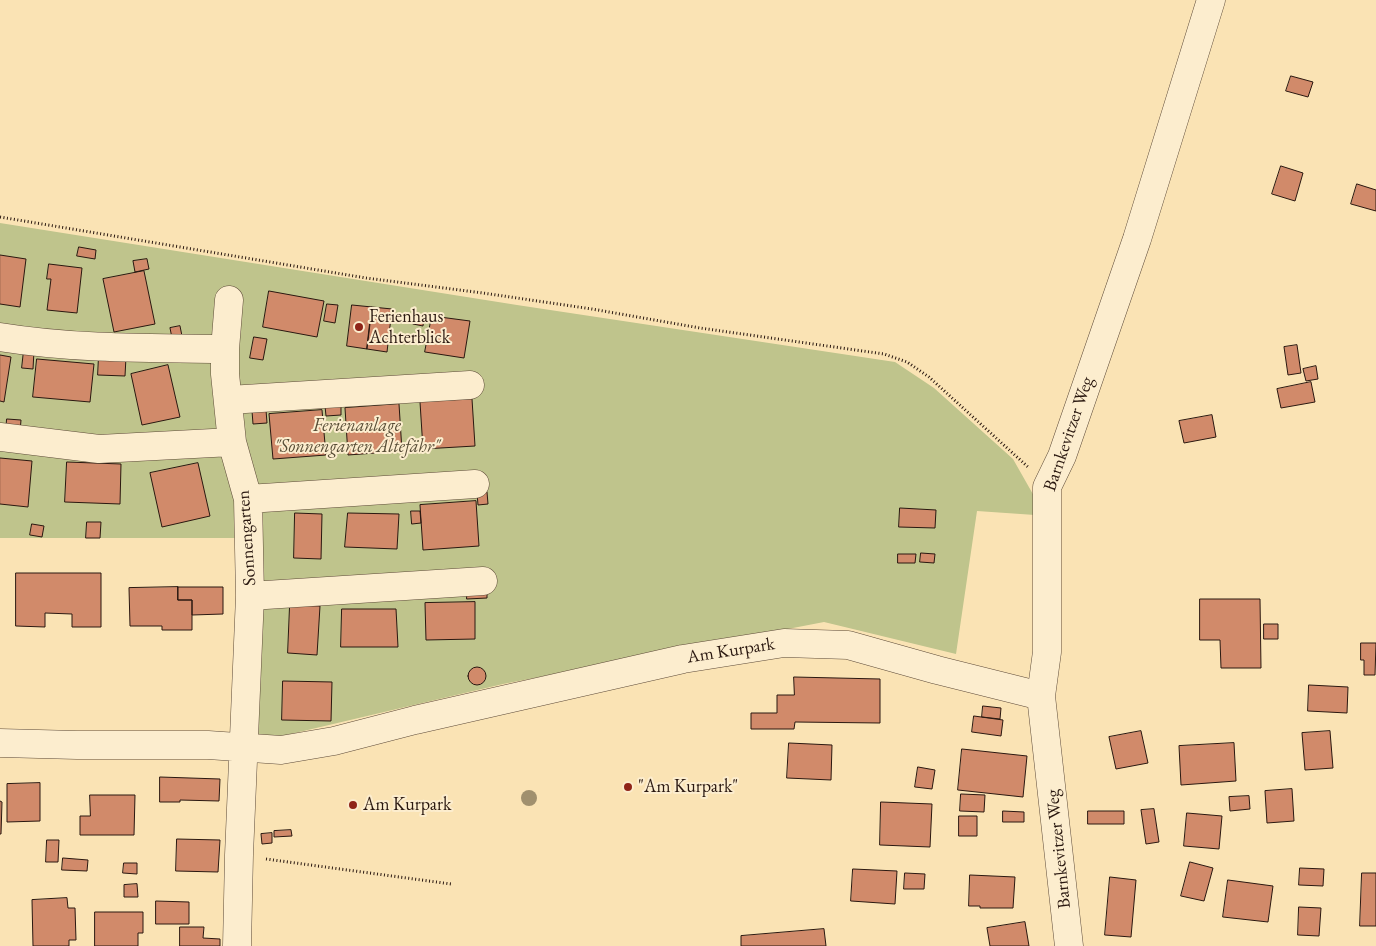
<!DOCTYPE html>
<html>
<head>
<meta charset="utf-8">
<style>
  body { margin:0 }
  canvas { display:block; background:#fae3b4 }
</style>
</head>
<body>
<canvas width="1376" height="946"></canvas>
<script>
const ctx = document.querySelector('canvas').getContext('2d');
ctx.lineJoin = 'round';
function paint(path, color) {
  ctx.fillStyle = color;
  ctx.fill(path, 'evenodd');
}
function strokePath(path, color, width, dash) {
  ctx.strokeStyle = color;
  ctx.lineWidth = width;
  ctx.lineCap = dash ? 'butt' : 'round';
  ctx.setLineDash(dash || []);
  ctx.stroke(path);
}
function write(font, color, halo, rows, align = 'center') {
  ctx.font = font + ' "EB Garamond",serif';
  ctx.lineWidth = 4;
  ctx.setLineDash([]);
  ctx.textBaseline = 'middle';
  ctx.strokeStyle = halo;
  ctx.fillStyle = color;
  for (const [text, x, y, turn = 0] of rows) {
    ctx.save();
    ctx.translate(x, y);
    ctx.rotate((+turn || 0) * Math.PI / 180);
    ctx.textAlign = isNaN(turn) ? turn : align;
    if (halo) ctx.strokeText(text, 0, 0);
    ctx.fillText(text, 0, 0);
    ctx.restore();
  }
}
paint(new Path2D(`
  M0,223l517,82 378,57 39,26 79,71 21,37 1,19 -58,-4 -21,143 -132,-32 -321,62 -225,53 -45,-4 6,-195h-239z`), '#bfc48c');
const building = new Path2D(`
  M1291,76l22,6 -5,15 -22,-6z
  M1281,166l22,7 -8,28 -23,-7z
  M1357,184l19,6v21l-25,-7z
  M79,247l17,3 -1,9 -18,-3z
  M0,255l26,4 -6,48 -20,-3z
  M147,259l2,10 -14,3 -2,-11z
  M49,264l33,4 -5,45 -30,-3 4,-31h-4z
  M144,271l11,53 -41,8 -11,-53z
  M269,291l55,10 -7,36 -54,-10z
  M327,304l11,1 -3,18 -11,-2z
  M352,305l20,2 -5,42 -20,-3z
  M372,307l20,2 -5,43 -20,-3z
  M413,316l11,1 -1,9 -10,-2z
  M432,316l38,5 -6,37 -39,-6z
  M180,326l3,15 -10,2 -3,-15z
  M254,337l13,2 -4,21 -13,-2z
  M1297,345l4,28 -13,2 -4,-28z
  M24,350l10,1 -1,18 -11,-1z
  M0,355l11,2 -7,45 -4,-1z
  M99,355l27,2 -1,19 -27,-1z
  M37,359l57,5 -4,38 -57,-5z
  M168,365l12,52 -38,8 -11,-51z
  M1316,366l2,13 -12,2 -3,-12z
  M1311,382l4,20 -34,6 -4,-19z
  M472,399l3,47 -52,3 -3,-47z
  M399,404l3,47 -54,4 -3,-47z
  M341,405v10l-15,1 -1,-10z
  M266,410l1,13 -14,1 -1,-13z
  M322,410l4,45 -53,4 -4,-45z
  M1212,415l4,22 -32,6 -5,-22z
  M7,419l14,1 -1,12 -14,-1z
  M0,458l32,3 -4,46 -28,-3z
  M67,462l54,2 -1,40 -55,-2z
  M198,463l12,53 -48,11 -12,-54z
  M487,492l1,12 -10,1 -1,-12z
  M476,501l3,45 -56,4 -3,-45z
  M900,508l36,2 -1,18 -36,-1z
  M411,511h9l1,12 -9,1z
  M295,513l27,1 -1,45 -27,-1z
  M348,513l51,1 -2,35 -52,-2z
  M87,522h14l-1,16h-14z
  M32,524l12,2 -2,11 -12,-2z
  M921,553l14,1 -1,9 -14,-1z
  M898,554h18l-1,9h-17z
  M16,573h85v54h-29v-13l-27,-1v14l-29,-1z
  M178,587h45v27l-31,1v-15h-14z
  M178,587v13h14v30h-30v-4h-32l-1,-38z
  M467,587h20v11l-20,1z
  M1200,599h60l1,69h-40l-1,-28h-20z
  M475,602v37l-49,1 -1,-37z
  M290,605l30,1 -3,49 -29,-2z
  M342,609h54l2,38h-57z
  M1264,624h14v15h-14z
  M1361,643h15l-1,32h-11v-15h-3z
  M468 676a9 9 0 1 1 18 0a9 9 0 1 1-18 0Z
  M794,677l86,2v44l-85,-1 -1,7h-43v-16h26v-18h17z
  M283,681l49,1 -1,39 -49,-1z
  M1309,685l39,2 -1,26 -39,-2z
  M983,706l18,2 -1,11 -18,-2z
  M974,716l29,4 -2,16 -29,-4z
  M1141,731l7,32 -32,6 -7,-32z
  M1330,731l3,37 -28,2 -3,-37z
  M789,743l43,2 -1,35 -44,-2z
  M1234,743l2,38 -55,4 -2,-39z
  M962,749l65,7 -4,41 -65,-7z
  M918,767l17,3 -3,19 -17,-2z
  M160,777l60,2 -1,22 -39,-1v2h-20z
  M40,783v38l-33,1v-38z
  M1292,789l2,32 -27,2 -2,-32z
  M961,794l24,1 -1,17 -24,-1z
  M90,795h45l-1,40h-54v-19h10z
  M1249,796l1,13 -20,2 -1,-14z
  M0,801l2,1 -1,32h-1z
  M881,802l51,2 -2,43 -50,-2z
  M1154,809l5,33 -13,2 -5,-34z
  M1003,811l21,1v10h-21z
  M1088,811h36v13h-36z
  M1187,813l35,3 -3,33 -35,-3z
  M959,816h18v20h-18z
  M291,830l1,6 -18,1v-6z
  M272,833v10l-10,1 -1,-10z
  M177,839l43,1 -2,32 -42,-1z
  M47,840h12l-1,22h-12z
  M63,858l25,2 -1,11 -25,-1z
  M1190,862l23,6 -9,33 -23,-5z
  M124,863h13v11l-14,-1z
  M1300,868l24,1 -1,17 -24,-1z
  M853,869l44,2 -2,33 -44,-3z
  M905,873l20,1 -1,15h-20z
  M1362,873h14v53h-16z
  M970,875l45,2 -2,31h-33v-2h-11z
  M1110,877l26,3 -5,57 -26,-2z
  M1228,880l45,6 -5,36 -45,-5z
  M137,884l1,13h-14v-12z
  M67,898l1,10h7l1,32h-7v6h-36l-1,-46z
  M156,901l33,1v22h-33z
  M1299,907l22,1 -2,28 -21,-1z
  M95,912h48v21h-5v13h-43z
  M1025,922l4,24h-39l-3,-18z
  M180,927h24l-1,11 17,1v7h-40z
  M824,929l2,17h-85v-10z`);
paint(building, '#d18a6a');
strokePath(building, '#2a1810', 1);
const minor = new Path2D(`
  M229,300l-4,49v25l7,68 16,57 2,97 -11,259 -2,91
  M0,337c74,12 150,11 225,12
  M229,400l241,-15
  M0,437l99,12 133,-7
  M248,499l227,-15
  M250,596l233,-15
  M0,743l77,2h131l73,5 53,-9 81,-21 268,-61 101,-16 64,2 89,25 104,26
  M1069,946l-28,-250 6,-44v-165l15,-31 75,-217 74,-239`);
strokePath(minor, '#5e4b39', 29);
strokePath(new Path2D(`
  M0,217l366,61 117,15 109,16 108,19 184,26 23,8 22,15 99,90
  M266,859l185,25`), '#2a1810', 3, [1, 2.5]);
strokePath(minor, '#fcedce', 28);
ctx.fillStyle = '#a0906e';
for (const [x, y] of [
  [529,798]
]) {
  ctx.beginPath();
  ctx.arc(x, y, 8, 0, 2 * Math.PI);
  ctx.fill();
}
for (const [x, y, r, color] of [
  [359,327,5,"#8f2418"],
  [628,787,5,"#8f2418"],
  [353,805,5,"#8f2418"]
]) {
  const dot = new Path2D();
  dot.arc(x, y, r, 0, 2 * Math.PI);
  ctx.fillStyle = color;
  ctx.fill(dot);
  strokePath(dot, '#fcedce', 2);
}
write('18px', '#2a1810', '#fcedce', [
  ["Ferienhaus",369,317],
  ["Achterblick",369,338],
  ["\"Am Kurpark\"",638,787],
  ["Am Kurpark",363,805]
], 'left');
write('italic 18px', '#574c35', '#fcedce', [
  ["Ferienanlage",357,426],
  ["\"Sonnengarten Altefähr\"",357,447]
]);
write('18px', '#2a1810', '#fcedce', [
  ["Barnkevitzer Weg",1069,434,-71],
  ["Sonnengarten",247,538,-94],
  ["Am Kurpark",731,651,-9],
  ["Barnkevitzer Weg",1059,849,-96]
]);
</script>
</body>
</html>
